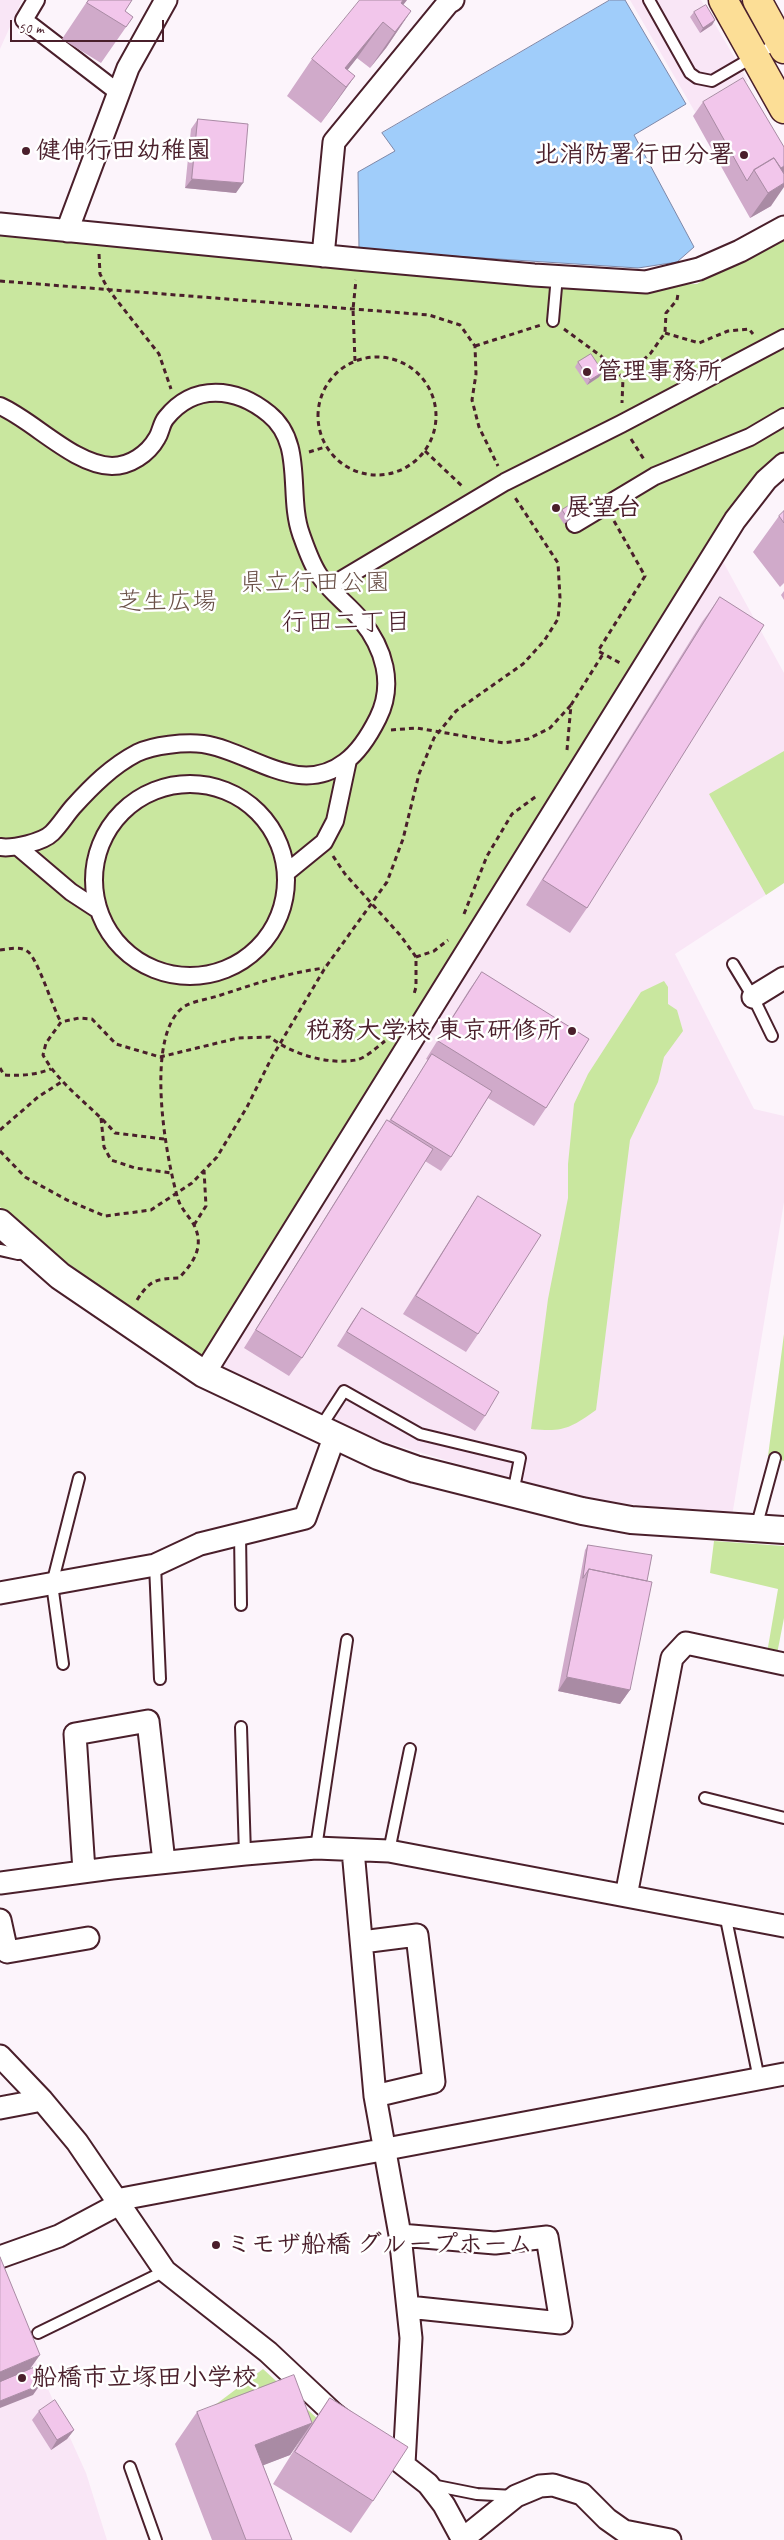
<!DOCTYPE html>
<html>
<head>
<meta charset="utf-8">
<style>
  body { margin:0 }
  #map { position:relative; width:784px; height:2540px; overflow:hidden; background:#fcf4fb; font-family:Caveat,sans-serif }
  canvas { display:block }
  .scale { position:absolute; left:10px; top:20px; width:154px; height:22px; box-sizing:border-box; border:2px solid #4a1f2b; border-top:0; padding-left:6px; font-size:15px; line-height:18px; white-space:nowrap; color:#4a1f2b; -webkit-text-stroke:4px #fff; paint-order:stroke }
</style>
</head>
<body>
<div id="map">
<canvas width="784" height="2540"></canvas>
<div class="scale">50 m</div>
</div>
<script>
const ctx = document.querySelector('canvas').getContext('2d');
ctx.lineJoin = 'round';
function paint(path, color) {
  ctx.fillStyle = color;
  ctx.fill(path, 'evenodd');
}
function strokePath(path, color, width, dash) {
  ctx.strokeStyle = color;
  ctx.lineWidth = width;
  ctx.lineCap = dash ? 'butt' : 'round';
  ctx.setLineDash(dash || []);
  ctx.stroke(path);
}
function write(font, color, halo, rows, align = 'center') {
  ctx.font = font + ' Caveat,"Klee One",sans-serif';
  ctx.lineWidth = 5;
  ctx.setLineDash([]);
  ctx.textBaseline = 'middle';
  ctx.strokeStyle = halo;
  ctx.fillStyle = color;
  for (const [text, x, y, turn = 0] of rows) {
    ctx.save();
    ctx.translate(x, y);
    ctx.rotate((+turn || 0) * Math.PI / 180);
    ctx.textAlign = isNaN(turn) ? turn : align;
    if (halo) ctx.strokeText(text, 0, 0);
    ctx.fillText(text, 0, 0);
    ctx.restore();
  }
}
paint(new Path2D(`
  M0,0h22l-22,49z
  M630,0h71l47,81 -53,31z
  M721,558l63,115v210l-109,71 79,155 30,7v86l-52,314 -145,-17 -112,-30 -96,-29 -62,-25 -96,-48z
  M0,2283l86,190 21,67h-107z`), '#f9e6f6');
paint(new Path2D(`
  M784,233v223l-581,903 -151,-107 -52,-45v-971l553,52 144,-4z
  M784,751v132l-18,12 -57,-101z
  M664,981l4,6v17l9,6 6,21 -19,26 -6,25 -28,58 -34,270c-27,19 -32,22 -65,19l17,-130 20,-101v-34l6,-60 14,-30 53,-82z
  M784,1334v127l-16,-5z
  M714,1541l70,5v72l-7,36 -10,-1 11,-64 -68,-16z
  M263,2369l57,52 -23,7 -86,-20z`), '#c9e79f');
const water = new Path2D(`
  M610,0h15l61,104 -52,31 60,112 -17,15 -39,6 -279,-18 -1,-78 37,-21 -13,-18z`);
paint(water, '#a0cdfa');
strokePath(water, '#7e87a7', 1);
const service = new Path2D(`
  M649,0l41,73 7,5 15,3 67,-39
  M553,321l4,-45
  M733,964l20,33 19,39
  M0,1250l18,4 10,-1
  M320,1428l24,-37 76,43 100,24 -7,35
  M756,1528l19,-70
  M240,1533l1,72
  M155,1565l5,114
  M63,1664l-11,-80 27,-106
  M241,1727l4,127
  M705,1798l79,20
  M316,1848l31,-208
  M389,1851l21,-102
  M725,1914l34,165
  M38,2333l127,-62
  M130,2467l26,73
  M432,2485l45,9 37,2`);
const pedestrian = new Path2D(`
  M36,0l-12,20 95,73
  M0,406c34,15 74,59 112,60 18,0 36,-12 45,-28 4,-6 4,-14 9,-20 28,-35 70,-31 103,-4 36,29 18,81 32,120 5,14 10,29 18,41 11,17 29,29 42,45 23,28 34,64 17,98 -8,16 -18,33 -33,44 -47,36 -94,-11 -142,-18 -19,-2 -49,1 -66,9 -25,13 -45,33 -64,54 -7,8 -13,18 -21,26 -9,9 -39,16 -52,14
  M575,524l80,-48 95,-39 34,-20
  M329,587l176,-105 116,-58 163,-86
  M94 880a96 96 0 1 1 192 0a96 96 0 1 1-192 0Z
  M18,847l53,45 26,17
  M286,873l38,-31 11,-21 13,-61`);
const minor = new Path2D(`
  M0,224l357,35 177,16 112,7 53,-13 41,-18 44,-24
  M67,231l61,-163 38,-68
  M323,256l11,-114 114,-139 5,-3
  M753,997l31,-19
  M204,1374l531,-854 31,-40 18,-16
  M0,1593l155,-28 45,-21 105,-26 30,-83
  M353,1850l22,246 25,139 11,103 -7,126
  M84,1871l-9,-137 73,-13 16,141
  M0,1883l112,-15 133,-14 71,-6 73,3 395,75
  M626,1896l46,-238 14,-15 98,21
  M0,1920l7,32 81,-14
  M362,1942l55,-7 17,147 -59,14
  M0,2056l42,44 35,42 88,129 103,81 65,61 14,11
  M0,2108l42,-8
  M116,2200l668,-126
  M400,2235l95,8 52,-6 14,86 -153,-16
  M0,2257l59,-21 60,-32
  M377,2444l51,40 16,21 19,35
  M464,2538l52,-42 24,-10 13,-1 29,9 25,25 17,12 46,9`);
const tertiary = new Path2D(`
  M0,1223l60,53 144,98 174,82 37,13 167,42 49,9 153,10`);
const primary = new Path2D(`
  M723,0l61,109
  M757,0l27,49`);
strokePath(service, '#4a1f2b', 14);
strokePath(pedestrian, '#4a1f2b', 20);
strokePath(minor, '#4a1f2b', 25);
strokePath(tertiary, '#4a1f2b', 30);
strokePath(primary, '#4a1f2b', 31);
strokePath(new Path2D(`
  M99,254l1,20 8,15 51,65 12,35
  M0,281l429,34 31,10 15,21 1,28 -4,26 7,27 19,39
  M564,329l37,27 22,22 -1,25
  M665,333l34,10 29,-12 21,-2 4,5
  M475,346l66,-21
  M318 416a59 59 0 1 1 118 0a59 59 0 1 1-118 0Z
  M355,361l-2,-52 3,-29
  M623,378l27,-24 15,-21 1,-20 11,-13 1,-6
  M631,439l14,22
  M425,451l38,36
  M309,452l16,-5
  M614,521l31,55 -47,75 24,13
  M391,730l26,-2 87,15 24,-4 22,-11 21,-23
  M567,750l4,-45 32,-51
  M333,856l12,18 55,61 16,22v30l-2,7
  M464,914l23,-58 25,-42 26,-19
  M0,950c8,-1 20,-4 27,1 10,5 26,58 34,71
  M416,957l18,-6 14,-11
  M0,1068l4,7c17,1 31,0 47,-6
  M101,1118l3,29 7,13 24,8 36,5
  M0,1130l38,-33 25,-16
  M164,1139l-49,-6c-23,-27 -55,-47 -72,-78l3,-12 15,-21 18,-4 13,1 24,25 44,13 78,-19 32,-1c21,17 58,28 86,23 10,-2 21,-13 29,-19
  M0,1151l25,26 42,23 38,16 46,-6 41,-27 25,-26 30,-50 25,-50 53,-89 62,-86 16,-43 16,-65 15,-36 22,-27 67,-47 21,-23 14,-22 2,-21 -2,-35 -44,-67
  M194,1225l12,-19 -2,-36
  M137,1300c13,-20 18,-21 42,-22 14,-15 26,-31 15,-53 -5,-9 -13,-16 -16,-26 -12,-40 -35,-166 7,-193 9,-5 23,-7 33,-10 36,-12 69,-23 106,-28`), '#4a1f2b', 3, [5, 4]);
strokePath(service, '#fff', 10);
strokePath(pedestrian, '#fff', 16);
strokePath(minor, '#fff', 21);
strokePath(tertiary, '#fff', 26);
strokePath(primary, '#fcde96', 28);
paint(new Path2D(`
  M88,0h44l-7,11 8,6 -32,46 -39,-24z
  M407,0l-4,5 8,6 -25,37 -16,20 -13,-10 -10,12 8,6 -26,36 -8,11 -34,-27 25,-37z
  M694,12l21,8 -3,5 -12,8 -10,-16z
  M703,102l81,45 -13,59 -21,12 -13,-23 -44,-79z
  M198,119l38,74 -51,-5 6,-59z
  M578,362l21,15 -12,8 -12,-18z
  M562,510l14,3 -4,5 -8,6 -6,-9z
  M784,511v72l-4,4 -27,-35 26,-36z
  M784,591v9l-3,-5z
  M720,597l-133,311 -17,25 -44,-28 176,-283z
  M482,972l64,136 -12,18 -46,-28 -37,59 -10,14 -16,-10 -123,197 -13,18 -45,-28 130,-209 13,-19 2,1 39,-61 -2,-1 43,-69z
  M478,1196v138l-12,18 -63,-38 63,-100z
  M362,1308l123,108 -10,15 -138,-85 15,-24z
  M588,1545l42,145 -10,14 -62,-13 21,-108 6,-33z
  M330,2398l43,103 -22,32 -78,-49 33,-53 -16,24 -27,10 29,75h-80l-37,-96 22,-32 115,11z
  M39,2411l35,19 -7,9 -16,11 -19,-30z`), '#d0aaca');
paint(new Path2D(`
  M403,0h4l-20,25z
  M411,11l-25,37 -16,20 25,-36z
  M715,20l-3,5 -12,8 3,-5z
  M383,22l-26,36 -18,23 6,-13z
  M355,76l-26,36 -8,11 25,-36z
  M784,166v8h-14z
  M192,179l51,4 -7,10 -51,-5z
  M784,183v4l-13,19 -21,12 18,-25z
  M603,372l-4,5 -12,8 3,-5z
  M576,513l-4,5 -8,6 4,-5z
  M567,1677l63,13 -10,14 -62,-13z
  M40,2355l-13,18 -27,12v-13z
  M40,2385l-7,10 -33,13v-7z
  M312,2423l-22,32 -57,22 22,-32z
  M74,2430l-7,9 -16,11 6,-10z`), '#a98ba4');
const building = new Path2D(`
  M89,0h43l-7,11 8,6 -7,10 -39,-24z
  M360,0h43l-2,3 10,8 -16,21 -12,-10 -38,46 10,8 -9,11 -34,-28z
  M706,5l9,15 -12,8 -9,-16z
  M743,78l41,69v19l-3,2 -7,-10 -20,12 -7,11 -44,-79z
  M198,119l50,5 -5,59 -51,-4z
  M774,158l10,16v9l-16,10 -14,-23z
  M591,354l12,18 -13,8 -12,-18z
  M570,505l6,8 -8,6 -6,-9z
  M784,511v12l-5,-7z
  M720,597l44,28 -177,283 -44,-28z
  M482,972l107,67 -43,69 -108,-67z
  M432,1054l60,37 -41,66 -60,-37z
  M387,1120l46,29 -131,209 -46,-28z
  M478,1196l63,39 -63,99 -62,-38z
  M362,1308l137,84 -14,24 -138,-84z
  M588,1545l64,10 -5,26 -58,-12 -6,9z
  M589,1569l63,13 -22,108 -63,-13z
  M0,2257l40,98 -40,17z
  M33,2368l7,17 -40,16v-19z
  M294,2375l18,48 -57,22 37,95h-46l-49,-128z
  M330,2398l78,49 -35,54 -78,-49z
  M55,2400l19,30 -17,10 -18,-29z`);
paint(building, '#f2c6eb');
strokePath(building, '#a98ba4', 1);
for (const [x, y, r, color] of [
  [26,151,5,"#4a1f2b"],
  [744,155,5,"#4a1f2b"],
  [587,372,5,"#4a1f2b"],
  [556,508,5,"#4a1f2b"],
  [572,1031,5,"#4a1f2b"],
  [216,2245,5,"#4a1f2b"],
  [22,2378,5,"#4a1f2b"]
]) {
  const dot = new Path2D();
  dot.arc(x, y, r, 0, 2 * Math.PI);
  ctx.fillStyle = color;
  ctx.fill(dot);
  strokePath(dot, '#fff', 2);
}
write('bold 25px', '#4a1f2b', '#fff', [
  ["健伸行田幼稚園",36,151],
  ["北消防署行田分署",734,155,"right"],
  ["管理事務所",597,372],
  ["展望台",566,508],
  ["税務大学校 東京研修所",562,1031,"right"],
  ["ミモザ船橋 グループホーム",226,2245],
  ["船橋市立塚田小学校",32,2378]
], 'left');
write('25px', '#6a5148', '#fff', [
  ["県立行田公園",315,583],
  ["芝生広場",167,602]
]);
write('26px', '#4a1f2b', '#fff', [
  ["行田二丁目",346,623]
]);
</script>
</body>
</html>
